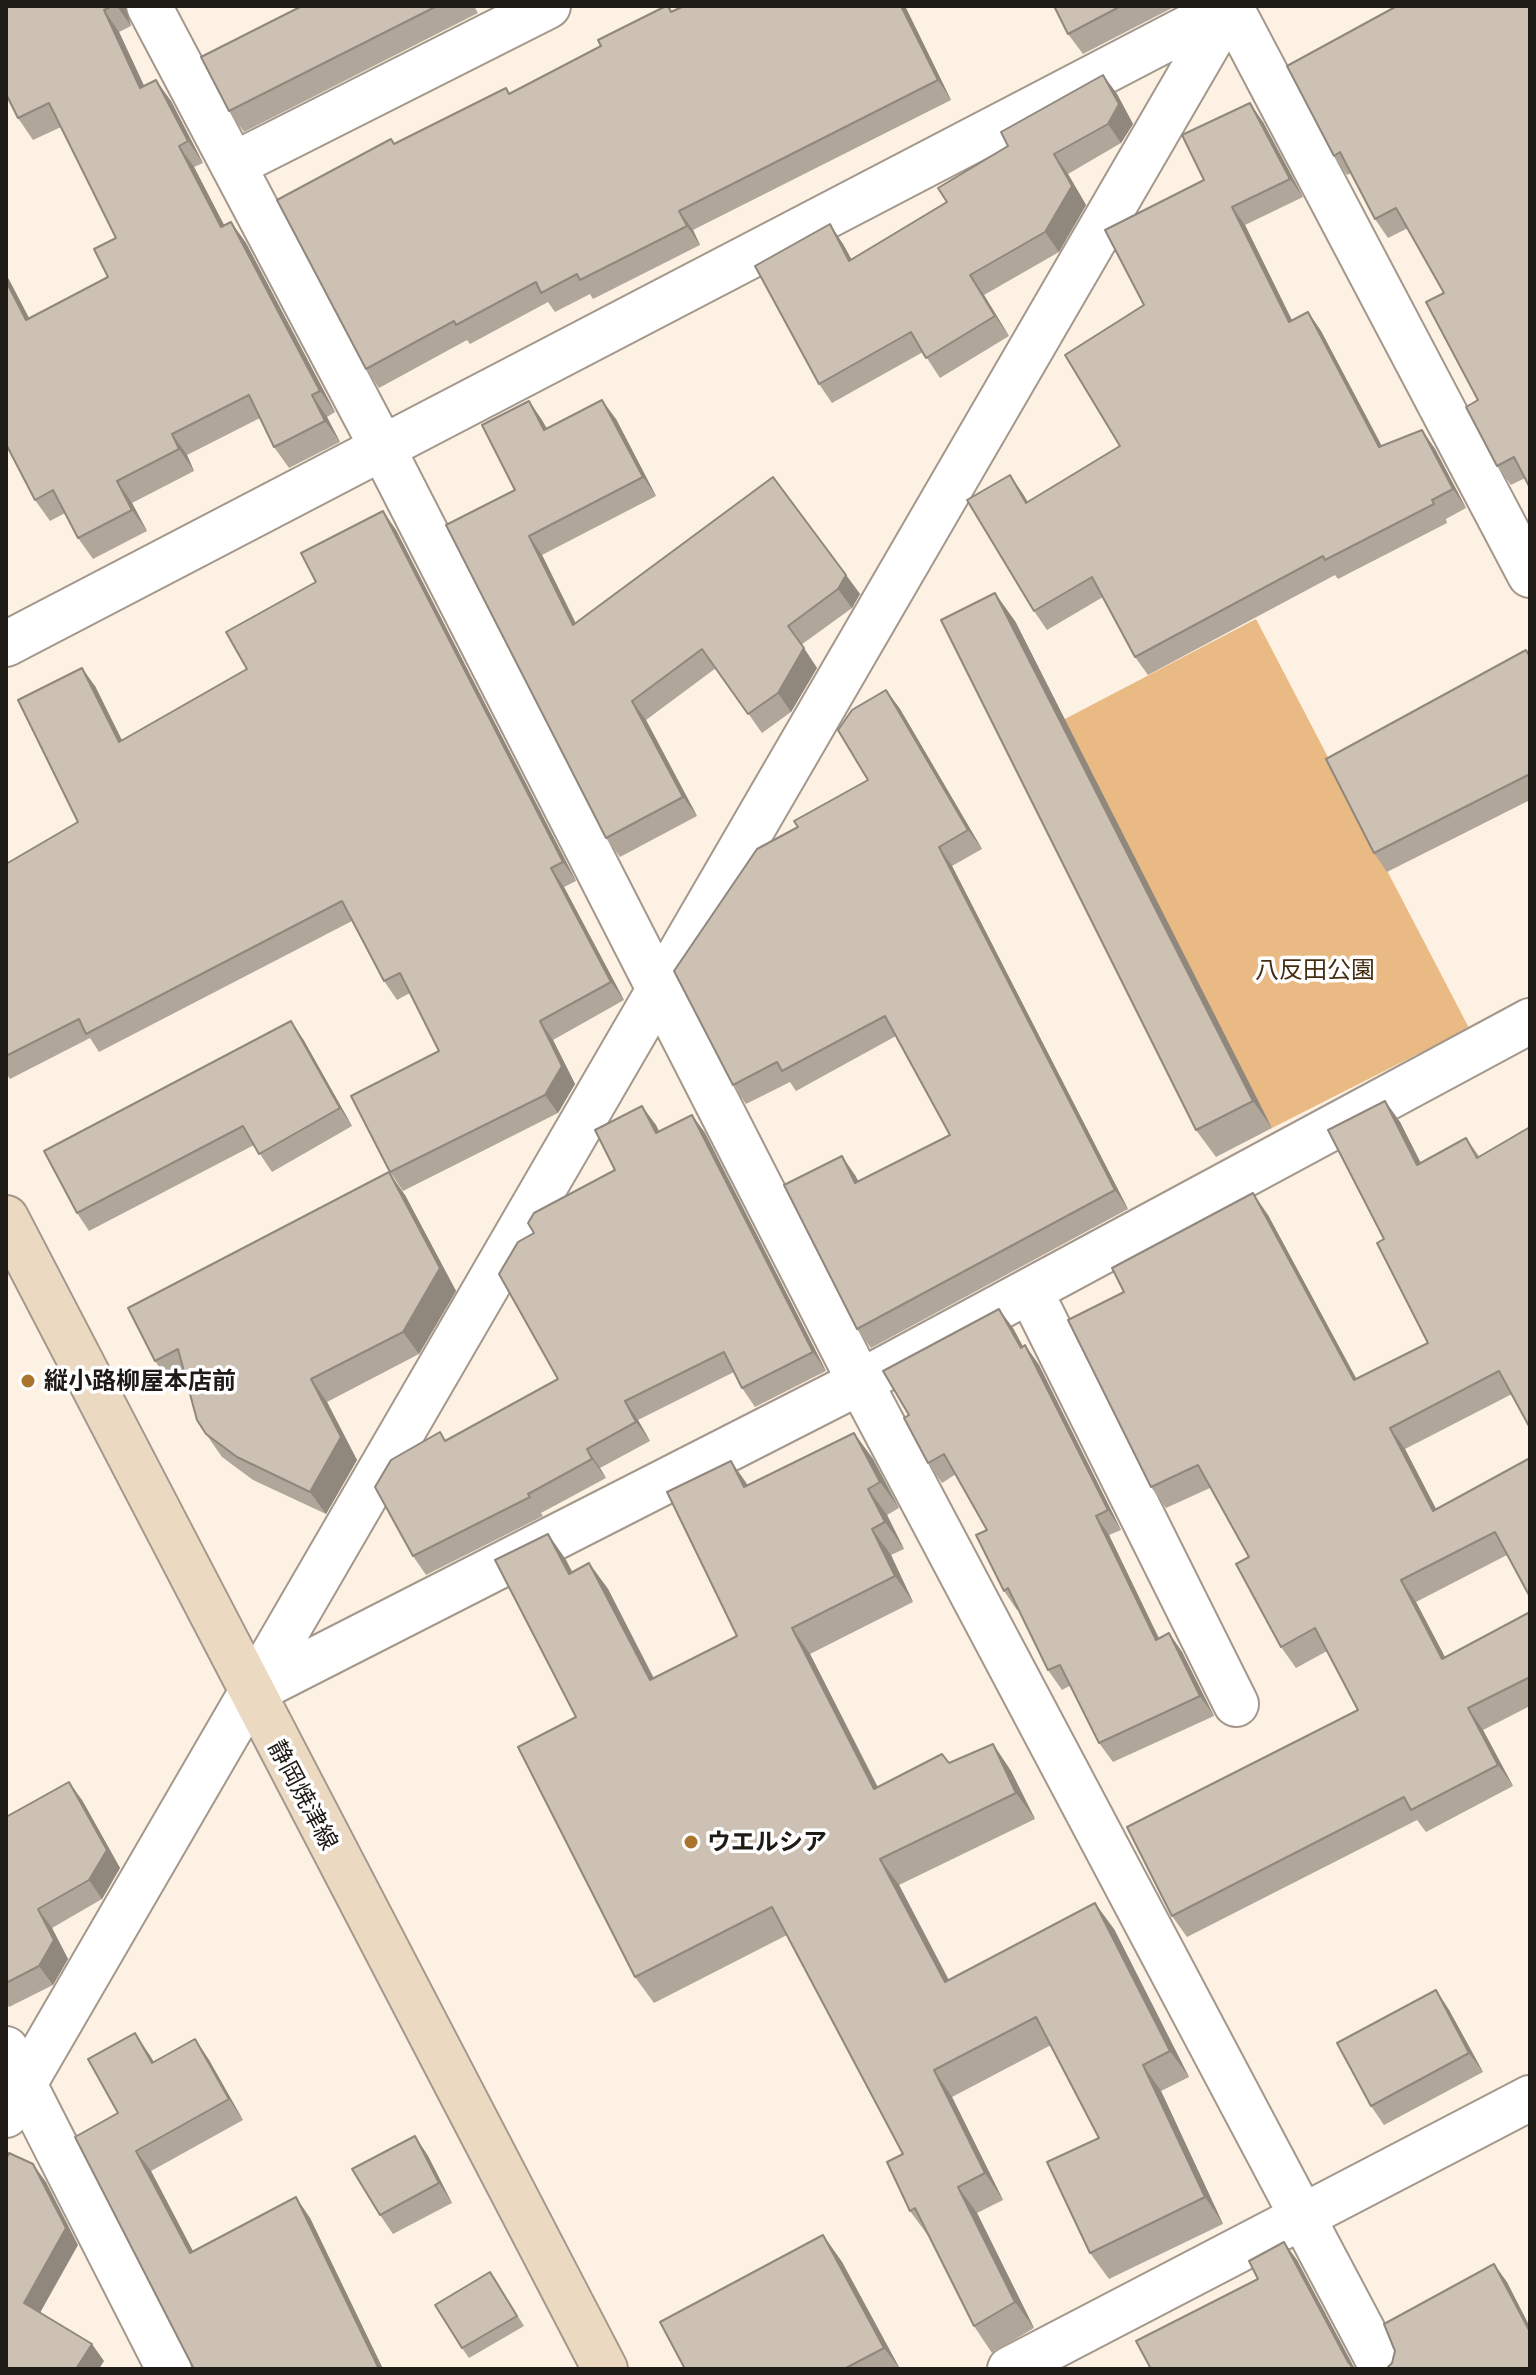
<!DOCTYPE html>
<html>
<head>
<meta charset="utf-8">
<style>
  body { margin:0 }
  #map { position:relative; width:1536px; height:2375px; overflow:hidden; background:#fdf1e3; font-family:Barlow,sans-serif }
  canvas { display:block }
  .frame { position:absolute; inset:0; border:8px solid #1e1a15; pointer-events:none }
</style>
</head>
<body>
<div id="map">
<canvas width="1536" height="2375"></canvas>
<div class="frame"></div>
</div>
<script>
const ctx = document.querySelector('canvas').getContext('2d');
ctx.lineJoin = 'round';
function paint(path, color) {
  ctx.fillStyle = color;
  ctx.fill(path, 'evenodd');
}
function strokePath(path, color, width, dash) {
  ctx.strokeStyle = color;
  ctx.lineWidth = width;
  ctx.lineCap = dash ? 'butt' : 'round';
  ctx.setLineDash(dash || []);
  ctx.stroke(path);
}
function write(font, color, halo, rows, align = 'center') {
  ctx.font = font + ' Barlow,"Noto Sans JP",sans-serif';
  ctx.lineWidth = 7;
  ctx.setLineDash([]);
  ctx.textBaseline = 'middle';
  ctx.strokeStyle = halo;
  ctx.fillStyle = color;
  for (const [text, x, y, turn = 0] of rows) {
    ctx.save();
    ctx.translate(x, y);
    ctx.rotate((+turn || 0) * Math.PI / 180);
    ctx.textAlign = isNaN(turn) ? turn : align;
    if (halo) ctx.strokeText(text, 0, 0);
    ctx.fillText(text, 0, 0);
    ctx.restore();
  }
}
paint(new Path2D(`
  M1256,619l213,409 -197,100 -209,-408z`), '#e9ba83');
const minor = new Path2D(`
  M149,6l233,441 478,935 523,987
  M1230,6l300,569
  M233,165l315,-159
  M6,644l1224,-638
  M1030,1291l206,413
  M250,1693l610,-311 670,-361
  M6,2049l163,320
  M6,2115l1224,-2109
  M1010,2369l520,-271`);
const secondary = new Path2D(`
  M6,1218l599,1151`);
strokePath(minor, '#a3988b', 48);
strokePath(secondary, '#a3988b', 48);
strokePath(minor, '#fff', 44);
strokePath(secondary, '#ebd9c1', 44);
paint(new Path2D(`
  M6,6h119l6,20 -12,6 25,54 27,15 32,62 -9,4 30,58 7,-3 15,21 89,169 -8,5 13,25 -51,26 -15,-21 -14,-29 -73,37 7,16 -62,32 15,28 -54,28 -15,-21 -13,-25 -15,8 -15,-21 -29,-56v-170l23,44 79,-41 8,-39 -55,-111 -28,13 -15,-22z
  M302,6h172l4,7 -234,119 -15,-21z
  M668,6l4,5 12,-5h221l46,94 -258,130 7,15 -107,54 -3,-5 -35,18 -7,-10 -78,42 -3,-4 -88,48 -13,-19 28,-225 115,-51 92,-47z
  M1054,6h122l-93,48 -15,-20z
  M1397,6l128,472 -14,7 -14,-19 -53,-173 -36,-65 -20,10 -13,-19 -24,-46 -4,2 -13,-19z
  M1103,75l14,19 16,30 -12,19 -53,31 18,31 -27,47 -75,43 25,41 -69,42 -17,-26 -91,51 -13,-19 24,-140 8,15 96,-57 61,-56z
  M1263,122l40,75 -58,28 47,95 16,-8 13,19 61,115 40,-16 13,19 31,59 -20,11 1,4 -109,56 -3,-4 -187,100 -13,-18 -32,-60 -56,33 -13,-19 -24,-136 18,27 92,-56 24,-141 60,-125z
  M529,401l18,27 69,-9 40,77 -114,59 34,68 197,-146 87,117 -8,14 -51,37 16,23 -26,44 -29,21 -46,-65 -70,52 51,96 -77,41 -14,-19 -91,-348z
  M383,511l13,19 180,351 -12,6 60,113 -71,40 22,44 -17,29 -155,78 -13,-19 49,-121 -29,-58 -13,7 -13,-19 -32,-60 -253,131 -9,-14 -80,41 -4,-6v-209l72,-42 17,-136 27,54 125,-71 69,-87z
  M1015,621l257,507 -56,29 -20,-27z
  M1530,655v145l-143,72 -13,-19z
  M886,690l14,19 82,140 -30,17 176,343 -257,139 -14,-19 -2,-154 3,6 92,-46 -54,-99 -100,55 -6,-9 -44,22 -13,-19 65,-258 70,-47z
  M303,1039l49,87 -80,46 -18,-27 -165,86 -12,-18z
  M1385,1101l15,21 21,41 45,-25 13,18 33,238 -107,55 31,60 94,-51 -23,97 -91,47 29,55 85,-45v94l-47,24 30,56 -87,46 -9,-12 -230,117 -15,-21 186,-206 -31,-59 -31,17 -15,-21 -32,-90 -39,-69 -44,20 -15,-21 -27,-195 144,-77 88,164 72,-36 -44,-104z
  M642,1106l17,25 33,-16 13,18 121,238 -71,36 -13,-19 -8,-16 -96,48 12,21 -50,27 6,10 -65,35 2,3 -117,59 -13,-19 27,-124 6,9 112,-62 -24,-146 81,-63z
  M405,1195l51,96 -37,63 -92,48 30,58 -31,54 -73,-34 -31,-23 -16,-23 -20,-58 -15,8 -16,-23z
  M1013,1328l10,19 2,-2 14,20 82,165 -12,5 50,103 10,-5 13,19 32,64 -101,46 -14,-19 -28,-58 -9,5 -14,-20 -29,-61 -2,1 -13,-19 -17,-61 -31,-56 -14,9 -14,-20 -19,-48z
  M854,1433l19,26 26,49 -12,7 17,34 -13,6 22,47 -103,52 68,133 71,-24 44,-19 18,27 24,48 -136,66 50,95 165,-51 75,148 -28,14 62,133 -114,55 -19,-26 9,-115 -48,-93 -99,52 51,103 -26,13 57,115 -42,25 -18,-27 -45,-89 -19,-26 -7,-57 -116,-219 -133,68 -19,-26 -59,-260 -28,-183 18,26 6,12 17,-9 19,26 46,89 83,-42 -6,-175 17,24z
  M82,1800l38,68 -18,31 -50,29 16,31 -15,26 -44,22 -3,-4v-186z
  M1436,1990l13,20 34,62 -99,53 -13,-19z
  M195,2039l14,21 34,60 -92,51 42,81 117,-34 73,151h-189l-76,-256 31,-59 5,8z
  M415,2136l13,20 24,47 -59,31 -13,-19z
  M823,2235l19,27 58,107h-215z
  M497,2282l27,44 -55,32 -7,-10z`), '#b0a69a');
paint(new Path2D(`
  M117,6h8l6,20z
  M901,6h4l46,94 -13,-20z
  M104,10l15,22 36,77 -15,-21z
  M1103,75l14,19 16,30 -12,19 -13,-19z
  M156,80l15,21 32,62 -15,-22z
  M1250,103l13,19 40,75 -13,-18z
  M179,146l15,21 42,81 -15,-21z
  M1054,154l14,20 18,31 -27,47 -14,-20z
  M1232,207l13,18 57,116 -13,-19z
  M679,211l14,19 7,15 -13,-19z
  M231,222l15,21 89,169 -15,-21z
  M830,224l13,20 20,36 -14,-19z
  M6,274l35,67 -15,-21 -20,-39z
  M970,275l14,20 25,41 -14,-20z
  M1308,312l13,19 71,135 -13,-19z
  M312,395l15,22 13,25 -15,-21z
  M602,400l14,19 40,77 -13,-19z
  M529,401l13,19 15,29 -13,-19z
  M1422,430l13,19 31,59 -13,-19z
  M172,434l15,21 7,16 -15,-22z
  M1010,475l13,19 16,28 -13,-19z
  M117,481l15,22 15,28 -15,-21z
  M383,511l13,19 180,351 -13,-19z
  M529,536l13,19 44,90 -13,-20z
  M846,575l14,19 -8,14 -14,-19z
  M995,593l20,28 257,507 -19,-27z
  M804,648l13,20 -26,44 -13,-19z
  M82,668l13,18 37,75 -13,-19z
  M886,690l14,19 82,140 -14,-19z
  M632,701l14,19 51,96 -14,-19z
  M939,847l13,19 176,343 -13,-19z
  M551,868l13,19 60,113 -13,-18z
  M291,1021l12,18 49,87 -12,-18z
  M540,1021l13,19 22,44 -17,29 -13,-18z
  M1385,1101l15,21 32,64 -15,-21z
  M642,1106l14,19 13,27 -13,-19z
  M692,1115l13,18 121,238 -13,-19z
  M842,1156l13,19 14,27 -14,-19z
  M389,1172l16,23 51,96 -37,63 -16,-22z
  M1253,1193l15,22 101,187 -15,-22z
  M999,1309l14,19 21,39 -13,-19z
  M1025,1345l14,20 82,165 -13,-20z
  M311,1379l16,23 30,58 -31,54 -16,-22z
  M625,1401l13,19 12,21 -14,-19z
  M1390,1428l15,21 43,83 -15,-21z
  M854,1433l19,26 26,49 -19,-26z
  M587,1449l13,19 6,10 -14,-19z
  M731,1461l18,27 -5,-1z
  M868,1489l19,26 17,34 -19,-27z
  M1096,1516l13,19 60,125 -13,-20z
  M872,1529l19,26 22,47 -18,-26z
  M548,1534l18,26 21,40 -18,-26z
  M589,1563l19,26 60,118 -18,-27z
  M1401,1580l15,22 41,78 -15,-21z
  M792,1628l18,26 82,162 -18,-27z
  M1169,1633l13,19 32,64 -14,-20z
  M1468,1708l15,22 30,56 -15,-21z
  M993,1744l18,27 24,48 -19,-26z
  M69,1782l13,18 38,68 -18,31 -13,-19z
  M880,1859l19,26 64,123 -18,-26z
  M1095,1903l19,26 75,148 -19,-26z
  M38,1909l14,19 16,31 -15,26 -14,-19z
  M1436,1990l13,20 34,62 -14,-19z
  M135,2033l14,21 17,30 -14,-21z
  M195,2039l14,21 34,60 -14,-21z
  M1143,2065l18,26 62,133 -18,-27z
  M934,2070l18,27 51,103 -18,-27z
  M415,2136l13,20 24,47 -13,-20z
  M136,2151l15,20 54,103 -15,-21z
  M33,2164l13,18 32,63 -42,75 -12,-17z
  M958,2187l19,26 57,115 -19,-26z
  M296,2197l14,21 73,151h-4z
  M823,2235l19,27 58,107 -16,-21z
  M1284,2242l13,18 58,109 -7,-7z
  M1494,2264l13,18 23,45v5z
  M92,2344l12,17 -5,8h-23z`), '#90877d');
const building = new Path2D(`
  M6,6h106l-8,4 36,78 16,-8 32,61 -9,5 42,81 10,-5 89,169 -8,4 13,26 -51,26 -25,-52 -77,39 7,15 -62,32 15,29 -54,28 -25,-48 -18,10 -29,-56v-163l20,39 82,-43 -14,-28 22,-11 -67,-135 -31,15 -12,-24z
  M302,6h135l-208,105 -28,-54z
  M666,6h2l3,6 13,-6h217l37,74 -259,131 8,15 -107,54 -3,-6 -36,19 -5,-11 -80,43 -2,-4 -88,48 -89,-169 114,-61 3,5 112,-56 3,6 92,-48 -3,-6z
  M1054,6h67l-53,28z
  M1397,6h133v482l-16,-31 -17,9 -31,-59 12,-7 -52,-98 18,-9 -48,-85 -21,11 -35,-67 -6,4 -47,-90z
  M1103,75l16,29 -11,20 -54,30 18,32 -27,46 -75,43 25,41 -69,42 -15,-26 -92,52 -64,-118 75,-42 19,37 98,-59 -9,-14 70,-42 -7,-14z
  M1250,103l40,76 -58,28 57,115 19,-10 71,135 43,-17 31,59 -21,11 2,4 -109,56 -2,-4 -188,101 -43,-80 -58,34 -67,-111 43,-25 16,28 94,-57 -55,-91 79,-50 -39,-75 99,-50 -22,-45z
  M602,400l41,77 -114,59 44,89 200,-148 73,98 -8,14 -50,37 16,22 -26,45 -30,21 -46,-65 -70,52 51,96 -77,41 -160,-313 69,-35 -33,-65 47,-24 15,29z
  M383,511l180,351 -12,6 60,114 -71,39 22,45 -17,29 -155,77 -39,-76 88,-45 -39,-78 -16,8 -42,-80 -256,133 -7,-15 -73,37v-192l72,-42 -60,-122 64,-32 37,74 128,-73 -21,-37 90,-50 -15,-29z
  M995,593l258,508 -57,29 -255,-510z
  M1526,650l4,7v117l-156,79 -48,-94z
  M886,690l82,140 -29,17 176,343 -258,139 -73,-144 58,-29 13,27 95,-48 -65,-119 -103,55 -5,-9 -44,23 -59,-114 83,-122 41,-22 -4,-6 74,-41 -30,-50 14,-20z
  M291,1021l49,87 -81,46 -16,-28 -166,87 -33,-62z
  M1385,1101l32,64 49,-27 11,20 53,-31v301l-31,-57 -109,57 43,83 97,-53v139l-35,-65 -94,48 41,79 88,-47v65l-62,31 30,57 -87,45 -7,-13 -232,119 -45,-89 231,-117 -43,-82 -34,19 -45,-83 13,-7 -51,-92 -47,22 -83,-167 56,-28 -12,-24 141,-75 101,187 74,-37 -51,-100 7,-4 -56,-109z
  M642,1106l14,27 36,-18 121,237 -71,36 -18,-36 -99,49 11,21 -49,27 5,10 -64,35 2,3 -117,59 -38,-69 16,-27 49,-28 5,9 113,-62 -59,-105 19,-32 16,-9 -6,-10 6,-10 81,-43 -20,-40z
  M389,1172l51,96 -37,64 -92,47 30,58 -31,55 -73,-35 -31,-23 -9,-14 -19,-71 -23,12 -27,-53z
  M999,1309l22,39 4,-3 83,165 -12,6 60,124 13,-7 31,63 -101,47 -39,-78 -12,5 -40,-82 -4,3 -28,-56 11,-5 -43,-76 -16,9 -24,-45 5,-3 -26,-44z
  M854,1433l26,49 -12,7 17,33 -13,7 23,47 -103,52 82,161 68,-35 7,9 44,-19 23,49 -136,66 65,123 150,-79 75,148 -27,14 62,132 -115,56 -43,-91 52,-24 -63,-121 -102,53 51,103 -27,14 57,115 -41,24 -59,-118 -5,3 -23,-49 16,-8 -131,-247 -137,70 -117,-230 58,-30 -81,-157 53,-26 21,40 20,-11 61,117 87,-44 -70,-144 64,-31 13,26z
  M69,1782l38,68 -18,30 -51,29 16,31 -15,26 -33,17v-166z
  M1436,1990l33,63 -98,53 -34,-63z
  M135,2033l17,30 43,-24 34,60 -93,52 54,102 106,-56 83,172h-185l-119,-232 43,-24 -30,-54z
  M415,2136l24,47 -59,32 -28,-46z
  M9,2153l24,11 33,64 -42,75 68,41 -16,25h-70v-210z
  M823,2235l61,113 -40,21h-159l-25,-47z
  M1284,2242l64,120 6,7h-203l-15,-28 122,-62 -9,-18z
  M1494,2264l36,68v37h-144l6,-6 3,-12 -11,-27z
  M490,2272l27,44 -55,32 -27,-43z`);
paint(building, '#cdc1b3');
strokePath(building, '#90877d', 2);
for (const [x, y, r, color] of [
  [28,1381,8,"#a9742e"],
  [691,1842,8,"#a9742e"]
]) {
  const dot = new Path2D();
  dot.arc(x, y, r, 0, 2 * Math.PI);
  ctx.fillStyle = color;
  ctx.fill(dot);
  strokePath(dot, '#fff', 3);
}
write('24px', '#442e11', '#fff', [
  ["八反田公園",1315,970]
]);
write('bold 24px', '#1e1a15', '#fff', [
  ["縦小路柳屋本店前",44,1381],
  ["ウエルシア",707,1842]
], 'left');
write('24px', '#1e1a15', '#fff', [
  ["静岡焼津線",303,1795,62]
]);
</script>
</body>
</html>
